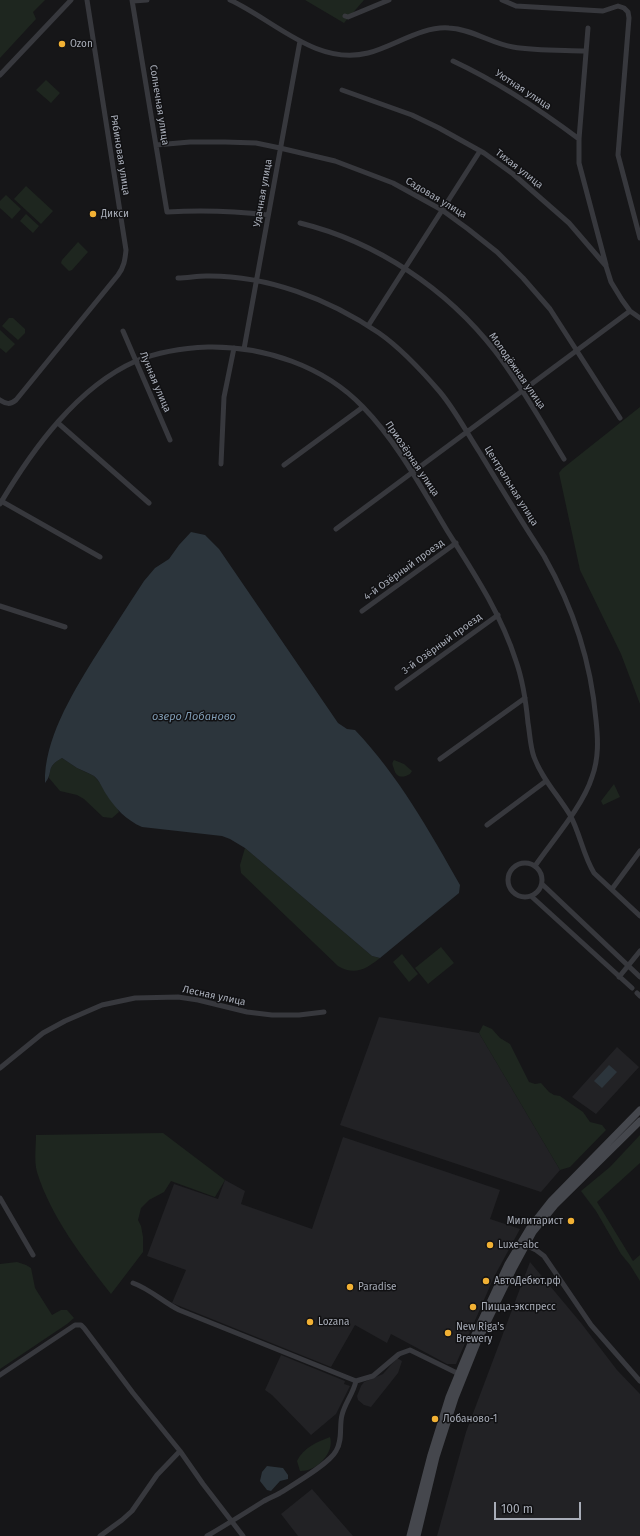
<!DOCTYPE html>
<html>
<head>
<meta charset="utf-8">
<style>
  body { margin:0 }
  #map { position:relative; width:640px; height:1536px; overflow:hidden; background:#161618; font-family:"Fira Sans",sans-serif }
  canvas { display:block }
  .scale { position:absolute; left:494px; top:1502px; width:87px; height:18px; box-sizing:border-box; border:2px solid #a8adb8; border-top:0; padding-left:5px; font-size:12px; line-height:14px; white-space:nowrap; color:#a8adb8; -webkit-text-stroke:3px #111113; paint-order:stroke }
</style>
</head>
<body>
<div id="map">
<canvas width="640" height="1536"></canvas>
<div class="scale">100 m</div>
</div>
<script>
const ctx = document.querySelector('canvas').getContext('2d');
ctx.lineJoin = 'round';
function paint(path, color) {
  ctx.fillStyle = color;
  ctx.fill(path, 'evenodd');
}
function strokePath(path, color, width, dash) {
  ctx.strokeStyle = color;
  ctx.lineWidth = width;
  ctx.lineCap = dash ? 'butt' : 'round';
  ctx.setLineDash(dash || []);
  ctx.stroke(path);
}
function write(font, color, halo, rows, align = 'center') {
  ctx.font = font + ' "Fira Sans",sans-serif';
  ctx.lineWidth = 3;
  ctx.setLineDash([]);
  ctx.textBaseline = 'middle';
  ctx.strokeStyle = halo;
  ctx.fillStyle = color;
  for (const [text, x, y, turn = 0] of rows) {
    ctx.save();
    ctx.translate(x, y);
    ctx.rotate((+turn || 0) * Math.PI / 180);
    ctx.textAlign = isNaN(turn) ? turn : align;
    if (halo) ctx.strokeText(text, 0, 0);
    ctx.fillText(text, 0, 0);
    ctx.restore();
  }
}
paint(new Path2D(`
  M379,1017l100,16 81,137 -19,22 -201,-67z
  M617,1047l22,20 -43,47 -24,-17z
  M343,1137l157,53 -10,29 30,10 -26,48 -38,87h-9l-56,-30 -4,9 -32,-18 -24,42 -159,-64 14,-33 -39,-14 27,-72 44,15 7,-19 20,11 -4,13 71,25z
  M530,1262l51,61 36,47 23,24v142h-203l29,-104z
  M281,1355l64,26 -1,3 6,2 -14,28 -25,21 -39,-40 -7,-5z
  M397,1358l5,3 -4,12 -27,34 -7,-2 -6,-5 -1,-4 4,-10 3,-4 19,-8z
  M312,1489l41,47h-55l-17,-22z`), '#222225');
paint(new Path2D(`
  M0,0h45l-12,12 3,7 -36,39z
  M305,0h59l-20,23z
  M46,80l14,13 -9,10 -15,-13z
  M26,186l27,25 -12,13 -27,-25z
  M6,195l15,14 -9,10 -12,-11v-7z
  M26,214l13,12 -6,7 -13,-12z
  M78,242l10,10 -16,18 -3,1 -8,-8 1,-3z
  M9,318h4l12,11v4l-7,7 -16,-14z
  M0,330l15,14 -9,9 -6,-5z
  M640,407v297l-19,-50 -41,-84 -21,-97 3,-4z
  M62,758l15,10 17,8 6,7 9,15 6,6 4,8 -7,6 -9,-1 -19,-18 -7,-4 -17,-4 -11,-13c1,-11 3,-15 13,-20z
  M394,760l10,4 8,7 -2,3c-7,4 -14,4 -16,-5 -1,-4 -3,-5 0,-9z
  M614,784l6,13 -17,8 -2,-4z
  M245,848l127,108 8,2c-14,11 -25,18 -42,8l-97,-93 -1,-8z
  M441,947l13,16 -26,21 -13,-16z
  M402,954l16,20 -9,8 -16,-20z
  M483,1025l9,4 8,9 10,6 19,38 6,2 6,-1 8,9 5,3 6,1 23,16 7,10 12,3 4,5 -36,37 -10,3 -81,-137z
  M163,1133l62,47 -10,17 -44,-16 -7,11 -15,8 -8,8 -3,12 3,6 2,11v15l-32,42c-29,-37 -60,-77 -74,-122 -3,-11 -1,-26 -1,-37z
  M640,1135v28l-43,39 36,59 7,-6v26l-10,-16 -9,-11 -25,-43 -15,-20 29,-24z
  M17,1262l9,3 5,3 4,20 17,27 9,-5h6l7,8 -7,6 -67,45v-105z
  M330,1437c5,16 -14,35 -30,34l-3,-10c6,-13 20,-19 33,-24z`), '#1e261f');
paint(new Path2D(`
  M191,532l14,3 14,14 119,174 9,6 8,1c43,45 75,102 105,155l-1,8 -79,65 -8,-2 -127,-108 -15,-9 -8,-3 -80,-9c-16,-7 -27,-19 -36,-33 -4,-6 -6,-13 -12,-18 -5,-3 -11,-5 -17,-8 -5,-3 -10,-7 -15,-10 -17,9 -8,14 -17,25 -1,-43 26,-87 48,-123 17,-27 34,-53 51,-79l11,-13 14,-9 10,-14z
  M609,1065l8,7 -15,16 -8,-7z
  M267,1466l16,2 5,7v4l-8,2 -9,10 -4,-1 -7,-9 2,-9z`), '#2c353c');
strokePath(new Path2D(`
  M132,0l35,212c35,-2 67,-1 101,3
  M230,0c44,20 86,66 138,53 27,-7 53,-27 81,-25 23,1 43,16 64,19 23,4 50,3 73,4
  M502,0l14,6 87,5 15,-5 6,2 4,4 1,6 -11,137 22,83
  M133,1l14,-1
  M345,16l3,1 41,-17
  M588,28l-9,111v24l27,102
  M453,61c45,21 86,48 126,78
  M0,75l71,-75
  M342,90l70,25 27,13 45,25 29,21 56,49 37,43 5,16 11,18 8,11 10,7
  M156,145l34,-3h35l31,1 24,5 55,13 58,22 49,27 26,19 29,23 26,26 27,31 70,109
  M300,223c77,19 147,66 195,128 26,34 47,72 69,108
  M178,278c9,0 19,-2 28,-2 61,-1 123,23 173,57 23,16 43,38 61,59 15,18 27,41 40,61 21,35 42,69 64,103 29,51 47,105 52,164 2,19 3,38 -4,57 -9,29 -39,63 -57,89
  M368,326l112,-175
  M123,331l47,109
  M244,349l56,-308
  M0,400c6,4 10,5 16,0l102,-125c6,-8 7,-15 8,-25l-39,-250
  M58,423l91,80
  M221,464l3,-67 10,-49
  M284,465l79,-58
  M1,501l99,56
  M0,504c32,-54 77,-117 136,-143 22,-9 48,-13 72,-14 56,-1 116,19 155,60 35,36 59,82 85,125 26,41 53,82 68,129 7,20 10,41 12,62 2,11 2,23 6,34 8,22 24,38 36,58 10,18 13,40 24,58l46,43
  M336,529l294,-218
  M0,606l65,21
  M362,611l94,-68
  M397,688l101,-73
  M440,759l85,-61
  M487,825l59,-44
  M508 880a17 17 0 1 1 34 0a17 17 0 1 1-34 0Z
  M542,884l98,93
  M612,889l28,-38
  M531,896l101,92
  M619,977l21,-26
  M637,993l3,3
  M0,1068l43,-35 22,-12 37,-16 33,-7 43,-1 20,3 49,12 25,3h27l25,-3
  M0,1198l33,57
  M523,1244l13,6 8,6 47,69 49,56
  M133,1283c17,6 30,19 46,27l177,71c-3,13 -11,22 -14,34 -3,11 1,25 -6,36 -7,13 -42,33 -56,42 -5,3 -11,5 -16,8 -19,12 -38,24 -57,35
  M0,1375l75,-50h6l3,3 49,65 47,58 23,33 40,52
  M356,1381l17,-5 26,-22 11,-4 51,25
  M100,1536l22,-16 10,-9 25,-36 23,-24`), '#37383d', 5);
strokePath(new Path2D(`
  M410,1536l21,-81 18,-58 23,-56 36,-77 21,-35 22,-28 89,-91
  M417,1536l19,-79 19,-59 22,-55 37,-76 19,-35 22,-27 85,-84`), '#45474d', 7);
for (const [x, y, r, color] of [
  [62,44,4,"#f2b134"],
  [93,214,4,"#f2b134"],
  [571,1221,4,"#f2b134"],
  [490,1245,4,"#f2b134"],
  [486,1281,4,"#f2b134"],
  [350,1287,4,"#f2b134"],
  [473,1307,4,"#f2b134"],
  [310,1322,4,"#f2b134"],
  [448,1333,4,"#f2b134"],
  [435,1419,4,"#f2b134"]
]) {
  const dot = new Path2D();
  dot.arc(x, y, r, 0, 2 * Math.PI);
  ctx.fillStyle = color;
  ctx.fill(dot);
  strokePath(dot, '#111113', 1.5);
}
write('10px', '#a8adb8', '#111113', [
  ["Ozon",70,44],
  ["Дикси",101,214],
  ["Милитарист",563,1221,"right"],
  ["Luxe-abc",498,1245],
  ["АвтоДебют.рф",494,1281],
  ["Paradise",358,1287],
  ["Пицца-экспресс",481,1307],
  ["Lozana",318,1322],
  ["New Riga's",456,1327],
  ["Brewery",456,1339],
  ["Лобаново-1",443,1419]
], 'left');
write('10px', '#a8adb8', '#111113', [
  ["Уютная улица",523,90,33],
  ["Солнечная улица",159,105,81],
  ["Рябиновая улица",120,155,81],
  ["Тихая улица",519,169,38],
  ["Удачная улица",263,193,-80],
  ["Садовая улица",436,198,31],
  ["Молодёжная улица",517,371,55],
  ["Лунная улица",155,382,67],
  ["Приозёрная улица",412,459,56],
  ["Центральная улица",511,486,58],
  ["4-й Озёрный проезд",404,570,-36],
  ["3-й Озёрный проезд",442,644,-36],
  ["Лесная улица",214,996,12]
]);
write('italic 11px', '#7f9bb3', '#111113', [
  ["озеро Лобаново",194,717]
]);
</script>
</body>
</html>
